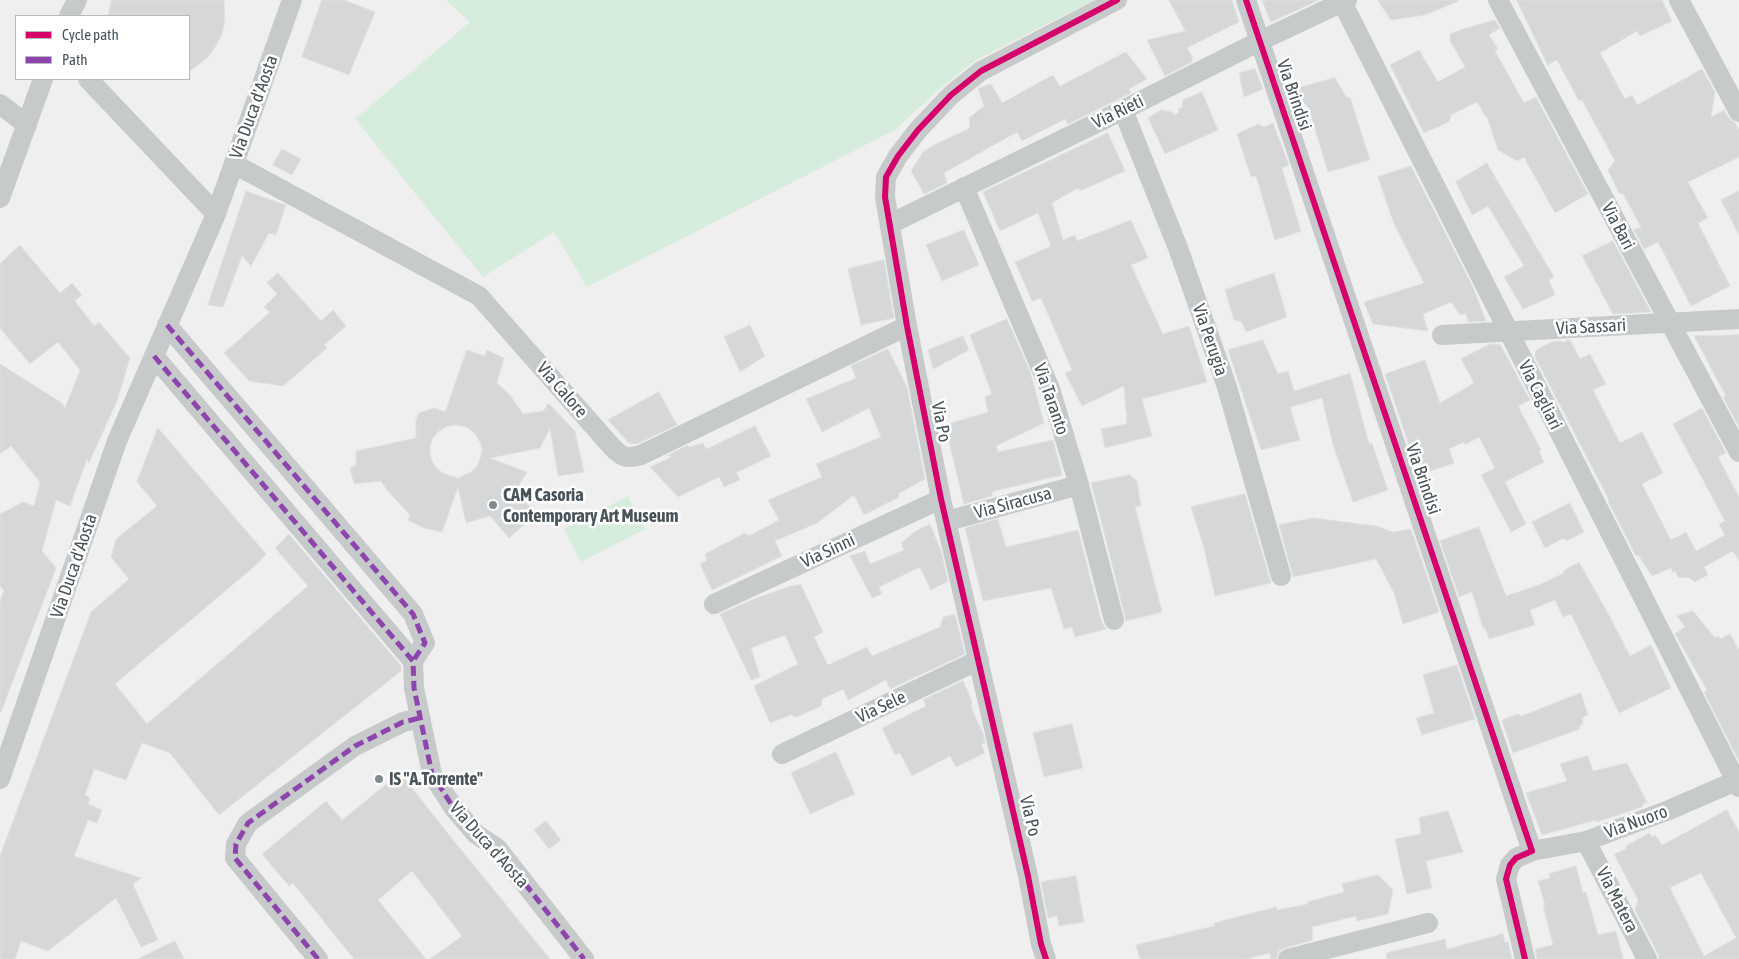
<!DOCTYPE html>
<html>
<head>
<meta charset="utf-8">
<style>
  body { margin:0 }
  #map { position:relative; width:1739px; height:959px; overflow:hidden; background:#f0efef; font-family:"Asap Condensed",sans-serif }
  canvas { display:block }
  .legend { position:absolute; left:15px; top:15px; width:175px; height:65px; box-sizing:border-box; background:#fff; border:1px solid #b6babd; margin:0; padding:6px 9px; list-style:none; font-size:15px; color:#49535a }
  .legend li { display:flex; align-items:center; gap:10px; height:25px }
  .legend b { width:25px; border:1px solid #b6babd }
</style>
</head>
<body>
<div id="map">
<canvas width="1739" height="959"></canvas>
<ul class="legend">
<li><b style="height:6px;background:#d6006c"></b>Cycle path</li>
<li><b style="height:6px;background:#8e44ad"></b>Path</li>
</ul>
</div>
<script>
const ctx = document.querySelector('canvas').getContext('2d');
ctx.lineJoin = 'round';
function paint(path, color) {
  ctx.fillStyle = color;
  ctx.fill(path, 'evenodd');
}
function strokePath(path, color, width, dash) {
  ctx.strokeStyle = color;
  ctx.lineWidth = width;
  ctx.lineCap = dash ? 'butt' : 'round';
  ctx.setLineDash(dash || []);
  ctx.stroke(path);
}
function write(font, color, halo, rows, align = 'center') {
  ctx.font = font + ' "Asap Condensed",sans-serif';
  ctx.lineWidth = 5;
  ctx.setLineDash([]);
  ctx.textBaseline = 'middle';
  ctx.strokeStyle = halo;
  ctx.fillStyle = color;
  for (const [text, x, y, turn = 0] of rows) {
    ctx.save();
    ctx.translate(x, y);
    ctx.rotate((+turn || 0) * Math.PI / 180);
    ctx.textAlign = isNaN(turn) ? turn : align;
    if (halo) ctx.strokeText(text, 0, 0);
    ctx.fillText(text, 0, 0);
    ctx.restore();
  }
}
paint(new Path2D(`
  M446,0h649l-119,60 -39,31 -42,39 -308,157 -33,-55 -71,45 -128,-158 115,-97z
  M628,496l17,33 -64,33 -17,-33z`), '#d6ecdc');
const building = new Path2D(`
  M112,0h112l1,21 -3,13 -6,12 -8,11 -19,15v-56h-81z
  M322,0h22l31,12 -26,63 -47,-18z
  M1169,0h63l7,22 -52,26 5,9v5l-27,14 -18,-36 38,-9z
  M1262,0h57l-48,22z
  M1378,0h81v1l-34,14 -34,5z
  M1517,0h145l10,21 -32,15 -3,-5 -37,22 25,46 7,-4 5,10 65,-36 13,23 -4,25 13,-7 5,8 6,5 4,7v27l-51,25 20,36 -10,5 32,63 -39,20 -33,-64 -14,7 -10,-19 7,-3 -18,-33 -4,-1 -11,-23 7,-9 -33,-61 -3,1 -22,-41 -9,5z
  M1495,20l5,8 -11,7 9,14 -3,2 29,52 12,-6 52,97 -33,19 -31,-56 -7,4 -19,-11 -11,-33 -2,-1 -8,-14 -26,13 -2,7 -25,11 -34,-68 29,-15 19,32 27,-15 -15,-26v-7l10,-4z
  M1126,52l21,27 -18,10 2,4 -63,31 -3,-5 -43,22 -5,-9 -73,41 3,10 -23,11 -13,-23 12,-19 11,-7 36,-17 -1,-10 15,-12 -6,-18h1l12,-4 11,19 51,-28 7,11z
  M1255,69l8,20 -19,8 -5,-24z
  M1335,78l12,20 3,-1 20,63 -42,12 -19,-63 -11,-14 3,-8z
  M1202,92l16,38 -53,24 -17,-36 13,-8 11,2 2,3 5,-3 -1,-3 4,-1 1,-8z
  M1273,123l16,42 -7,3 19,63 -26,9 -19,-64 -5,1 -14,-43 21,-10 6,3z
  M1108,133l17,38 -45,20 -2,-3 -26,15 11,37 12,-5 2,6 54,-21 17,38 -17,7 32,69 26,-8 18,56 -65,17 10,37 -47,12 -4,-19 26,-5 -3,-38 -42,20 -17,-33 7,-3 -31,-72 -9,3 -17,-39 36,-16 -13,-33 -38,18 -17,-39z
  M282,149l19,10 -9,16 -19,-10z
  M1487,163l67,114 -5,3 6,15 -32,14 -19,-32 20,-11 -36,-60 -16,9 -16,-33z
  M1411,166l62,121 13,34 -18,1 -2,-8 -6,1 -9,-13 -28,12 5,17 -55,-7 -9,-22 60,-19 -30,-59 -16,-47z
  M246,191l40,14 -10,30 -7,-2 -18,33 -9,-10 -19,51 -15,-2z
  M1739,191v44l-18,-35z
  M964,230l15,35 -37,16 -16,-36z
  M1613,241l38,71 -38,2 -31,-58z
  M20,245l40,48 12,-10 10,12 -7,6 19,25 5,-4 31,36 -13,43 -28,62 -2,-4 -17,47 -14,-6 -14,51 14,17 -55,144h-1v-111l4,-11 -4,-4v-72l23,-12 11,4 6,-24 -29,-36 -11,8v-90l62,39 3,5 15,-38 -22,-28 -28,22 -30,-36v-64z
  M884,260l10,58 -33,7 -13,-56z
  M278,273l43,48 12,-11 13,16 -22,19 3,3 -44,38 -34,-5 -25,-28 46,-41 -6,-5 13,-13 -10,-11z
  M1274,273l13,44 -41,15 -4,-10 -8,-2 -9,-30z
  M1007,319l23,52 14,52 -48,23 2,6 55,-12 9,35 -67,16 -3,2v3l-28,8 -19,-79 43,-13 -3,-15 7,-3 -22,-59z
  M750,325l15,31 -25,16 -16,-35z
  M1739,335v92l-16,-30 3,-1 -32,-60z
  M963,336l6,14 -36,19 -5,-19z
  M1263,340l15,34 10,-3 6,20 56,-18 19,71 3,-1 16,47 -35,12 -20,-57 -11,-47 -32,9 10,33 -39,10 -33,-100z
  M1567,340h3l10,19 10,-5 16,30 -13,6 27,53 22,-11 21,41 -21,11 29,56 15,-8 10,19 29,-16 -6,-11 6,-3 -52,-97 29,-16 24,45 -8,4 21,40v64l-6,-10 -29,16 4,8 -14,7 -4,-4 -12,-1 -3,-6 -2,2 -2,-5 -19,8 -14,-21 -2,1 -28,-55 1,-1 -74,-143 1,-7 18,-9 10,1z
  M1490,344h6v1l4,-1 30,56 -12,6 23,44 -2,2 5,10 -39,20 21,42 -15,8 -30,-57 14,-7 -16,-31 -14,8 -1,-3 -15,7 5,14 -35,12 -34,-101 40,-14 15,43 34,-20 -13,-24z
  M888,349l19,38 18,92 -27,15 1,3 -35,18 -10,-20 -37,28 -42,18 7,15 -70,34 -12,-26 7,-4 -2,-6 40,-21 4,3 30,-16 -11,-20 54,-23 -6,-13 65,-27 -12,-29 -47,24 -16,-33 50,-21 -5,-12z
  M467,350l18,6 2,-6 17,8 -7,25 13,12 13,19 20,-3 4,-5v-2h2l26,27 9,41 -26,4 -8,-48 -10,20 -50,10 37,14 -11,18 20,24 -27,24 -19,-22 -24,7 -8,-36 -16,45 -18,-4 -16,-8 2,-5 -23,-25 -6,-9 -27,3 -4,-16 6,-3v-14l60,-13v-18l3,-7 15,-5 11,4zM454,425l9,1 7,3 6,6 4,7 2,8 -2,9 -3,7 -6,6 -13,6 -13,-4 -7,-4 -5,-7 -3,-9v-8l3,-8 6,-7 7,-4z
  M659,392l18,33 -40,19 -8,-1 -21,-23z
  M755,426l16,30 -35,17 4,7 -16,7 -5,-10 -41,20 -28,-30 22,-10 -4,-2 20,-10 1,2 14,-4 3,6z
  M158,428l108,126 -10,11 -141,119 32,40 161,-138 -33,-38 14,-14 112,132v5l-182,144 -49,-62 -28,-10 -16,37 -32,-11 -9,26 5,3 -2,6 14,6 -5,13 -9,-3 -14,36 67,22 -8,6 25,56 -17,7 -25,-49 -68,53 -27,-10 -6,18h-15v-103l91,-244 38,-33 -18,-22 5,-18 41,-33 -20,-24z
  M1130,475l7,6 4,25 -6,1 27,105 -36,9 -24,-97 -11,-41z
  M1245,494l26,89 -56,13 -11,-48 -13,-41z
  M1570,503l14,29 -18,9 -2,-3 -19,10 -13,-26z
  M1313,518l63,8 17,6 18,-3 28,83 -36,12 -9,-31 -18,-34 -83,18 -14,-52z
  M998,519l8,28 72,-17 24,93 4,6 -31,8 -3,-10 -8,2 -13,-41 -68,13 -18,-73z
  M930,524l11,27 7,30 -17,9 -11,-23 -41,20 3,7 -10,4 -22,-42 15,-5 5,13 34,-14 -3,-7 13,-11z
  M1479,527l27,69 33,-11 25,-12 -1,-2 16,-9 31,55 20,39 21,-11 20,43 -52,25 -48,-99 -8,3 -8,-17 -25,10 5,15 -46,14 -4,-11h-2l-11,-36 -13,5 -19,-56z
  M801,585l22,47 -9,5 14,28 39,-18 5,9 68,-29 3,-10 12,-3 10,40 -75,35 -4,-9 -38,20 -5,-11 -21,10 -1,7 -24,11 -6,-2 -21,8 -16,-37 44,-22 -13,-29 -34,13 9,29 -9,3 -31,-66 34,-15 37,-13z
  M1693,611l22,27 4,-2 1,3 10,-5 9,16v111l-35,-69 3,-2 -32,-56 10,-7 -8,-11z
  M1457,665l18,54 -53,16 -6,-17 18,-5 -11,-38z
  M963,681l8,18 1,10 11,24 2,10 -4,2 4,8 -29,14 -6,-11 -38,20 -12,-23 -5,2 -13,-27 44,-22 -3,-6z
  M1581,693l7,22 -6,3 1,6 -4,2 1,3 -67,24 -11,-33 16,-6 3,2z
  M1072,724l11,44 -39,9 -11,-44z
  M836,752l19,42 -45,20 -19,-41z
  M1588,756l5,15 34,-8 20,39 -4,2 -1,3 -45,15 -1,-2 -54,15 -16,-42 41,-12 -7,-17z
  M400,773l50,63 100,123h-120l32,-23 -50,-65 -34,29 48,59h-72l-61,-76 -4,3 -27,-32 64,-53 16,19z
  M1727,810l12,22v127h-80l-1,-5 -23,-44 3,-10 -24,-46 12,-5v-3l23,-13 3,4 3,-2 7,10zM1701,873l35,65 -32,18 -34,-68z
  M1448,811l15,41 -37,9 6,27 -25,6 -12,-55 26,-5 -2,-16z
  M546,821l15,19 -12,9 -15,-19z
  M1576,866l7,27 3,-1 12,43 18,-4 7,28h-86l-2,-10 18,-4 -10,-39 2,-1 -7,-24 12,-3 -1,-4z
  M1378,875l15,15 -5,24 -31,7 -1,-5 -44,11 1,13 -28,8 -6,3 -3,8h-5l-1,-6 -24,6h-106l-4,-14 78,-19v-3l35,-9 27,-7 1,3 31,-6 -1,-2 37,-10 -2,-8z
  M1076,876l8,46 -25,4 -2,-10 -9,2 -7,-36z
  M1503,934l2,9 3,-1 4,17h-125l-1,-6 59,-14 2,10z
  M175,941l9,18h-46z`);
paint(building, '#d6d7d8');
strokePath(building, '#e1e1e2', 1);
strokePath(new Path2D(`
  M1246,0l286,851 -16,7 -6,7 -4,14 19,80
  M1498,0l241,452
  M1679,0l60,112
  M1342,2l397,785
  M69,16l8,-16
  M88,79l128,135
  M0,104l27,21
  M1123,110l55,138 49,139 54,189
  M234,164l245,132 133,151c11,11 14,12 29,8l266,-129
  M964,187l86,202 29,96 35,135
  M0,198l43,-119
  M890,224l233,-114 137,-69 87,-41
  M167,325l246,289 12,29 -12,18
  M1442,335l297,-16
  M154,356l259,305 1,27 18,86 21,33 23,27 21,14 87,111
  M947,521l132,-36
  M714,604l227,-105
  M782,754l197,-94
  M0,779l117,-338 99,-227 76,-214
  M1586,841l61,118
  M1532,851l54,-10 83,-31 67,-29
  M318,959l-83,-101 1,-14 12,-21 107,-77 48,-24 17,-4
  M1046,959l-5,-15 -13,-68 -87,-377 -34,-173 -22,-129 1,-20 12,-21 20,-26 33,-35 30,-24 136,-71
  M1288,959l140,-36`), '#c7cacb', 20);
strokePath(new Path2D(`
  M167,325l246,289 12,29 -12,18
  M154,356l259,305 1,27 18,86 21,33 23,27 21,14 87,111
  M318,959l-83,-101 1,-14 12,-21 107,-77 48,-24 17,-4`), '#8e44ad', 5, [10, 5]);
strokePath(new Path2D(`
  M1246,0l286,851 -16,7 -6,7 -4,14 19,80
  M1046,959l-5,-15 -13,-68 -87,-377 -34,-173 -22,-129 1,-20 12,-21 20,-26 33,-35 30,-24 136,-71`), '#d6006c', 6);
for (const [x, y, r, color] of [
  [493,505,5,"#838a8e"],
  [379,779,5,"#838a8e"]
]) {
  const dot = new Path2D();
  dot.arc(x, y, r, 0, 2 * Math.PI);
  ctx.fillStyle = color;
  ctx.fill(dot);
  strokePath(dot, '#fff', 2);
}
write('18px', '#49535a', '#fff', [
  ["Via Brindisi",1294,95,71],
  ["Via Duca d'Aosta",254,107,-70],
  ["Via Rieti",1118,112,-26],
  ["Via Bari",1618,226,62],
  ["Via Sassari",1591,327,-3],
  ["Via Perugia",1210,340,71],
  ["Via Calore",562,390,49],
  ["Via Cagliari",1540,395,63],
  ["Via Taranto",1051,399,71],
  ["Via Po",941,422,79],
  ["Via Brindisi",1423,479,71],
  ["Via Siracusa",1013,503,-15],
  ["Via Sinni",828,551,-25],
  ["Via Duca d'Aosta",74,566,-71],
  ["Via Sele",881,707,-25],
  ["Via Po",1030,816,77],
  ["Via Nuoro",1636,822,-20],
  ["Via Duca d'Aosta",489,845,48],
  ["Via Matera",1617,900,63]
]);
write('bold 18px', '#49535a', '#fff', [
  ["CAM Casoria",503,495],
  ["Contemporary Art Museum",503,516],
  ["IS \"A.Torrente\"",389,779]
], 'left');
</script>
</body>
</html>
